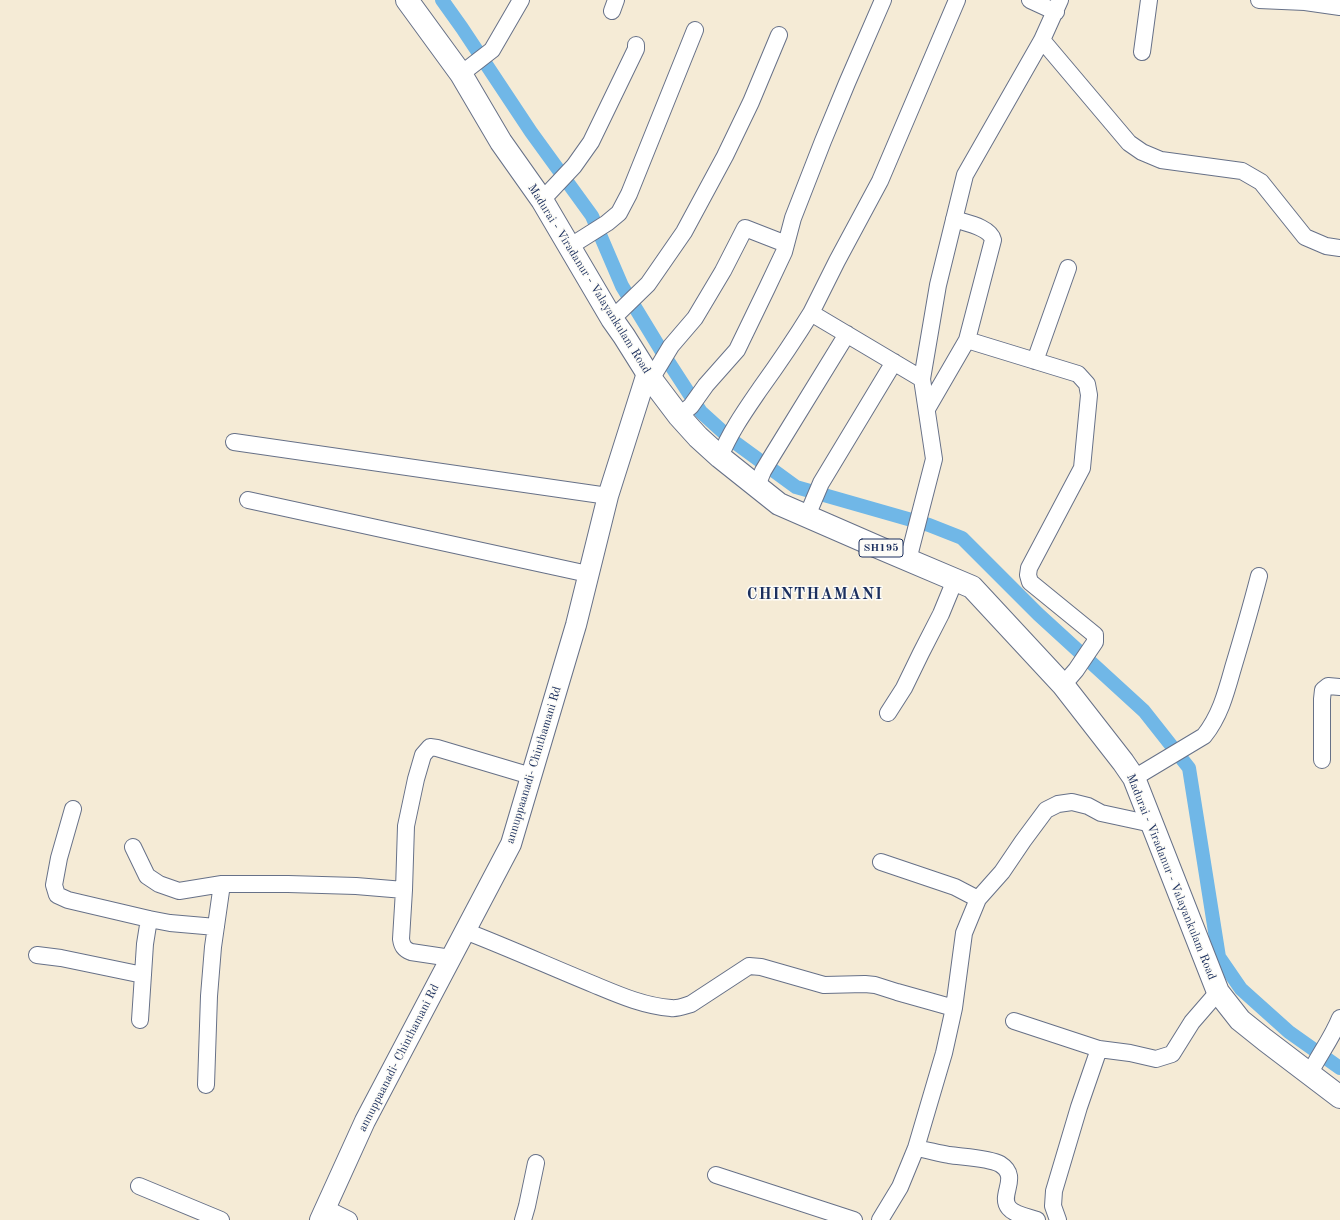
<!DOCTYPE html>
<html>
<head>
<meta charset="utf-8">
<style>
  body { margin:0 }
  canvas { display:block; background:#f5ebd6 }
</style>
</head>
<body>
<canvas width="1340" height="1220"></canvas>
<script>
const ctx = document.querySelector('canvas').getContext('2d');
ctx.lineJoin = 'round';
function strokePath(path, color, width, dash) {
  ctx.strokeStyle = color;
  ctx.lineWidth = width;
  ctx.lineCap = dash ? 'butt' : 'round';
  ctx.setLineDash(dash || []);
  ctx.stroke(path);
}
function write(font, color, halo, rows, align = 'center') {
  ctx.font = font + ' "Old Standard TT",serif';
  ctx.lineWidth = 3;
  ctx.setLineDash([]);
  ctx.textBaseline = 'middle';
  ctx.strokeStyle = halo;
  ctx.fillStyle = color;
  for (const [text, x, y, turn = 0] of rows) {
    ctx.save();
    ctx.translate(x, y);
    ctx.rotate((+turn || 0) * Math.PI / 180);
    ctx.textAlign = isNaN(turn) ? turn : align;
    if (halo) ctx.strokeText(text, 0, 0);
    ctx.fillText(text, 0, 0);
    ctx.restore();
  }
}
strokePath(new Path2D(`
  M442,0l20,28 69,104 61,84 30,70 42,69 37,57 32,29 63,46 133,38 33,13 76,76 106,97 45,57 30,189 22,32 48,43 51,36`), '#70b7e7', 14);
const minor = new Path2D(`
  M1030,0l26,12
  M1259,0l46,2 35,5
  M612,11l4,-11
  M1042,40l87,103 13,9 19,8 81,11 19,11 44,55 21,9 14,2
  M1142,52l7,-52
  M461,74l31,-24 29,-50
  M542,200l32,-34 17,-24 45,-93v-4
  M569,247l38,-24 12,-10 10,-19 66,-164
  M811,313l26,-52 43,-80 77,-181
  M612,319l36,-35 36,-52 41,-76 26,-54 28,-67
  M967,340l111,34 9,10 2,11 -7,73 -53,100 -1,7 2,7 65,53v7l-19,28 -13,15
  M1035,361l33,-93
  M651,379l20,-33 24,-28 28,-47 22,-43 41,16
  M927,409l40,-69 26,-100c-3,-13 -27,-17 -39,-21
  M679,416l12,-10 15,-21 31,-35 30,-62 17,-36 9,-34 30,-77 24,-58 36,-83
  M234,442l374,54
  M720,457c10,-25 25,-46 40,-68 18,-25 35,-50 51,-76l111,66
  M757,486l6,-15 9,-15 75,-122
  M248,500l340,74
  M807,516l14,-33 73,-121
  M908,560l26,-101 -12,-80 16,-94 27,-110 77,-135 18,-40
  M888,713l16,-25 17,-35 20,-39 14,-34
  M1322,760v-61l1,-9 5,-4 12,1
  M1134,778l70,-42c16,-20 22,-43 29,-68 9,-30 18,-61 26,-92
  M73,809l-14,49 -5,27 3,10 11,5 81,19 21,4 46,4
  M133,847l14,29 12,8 20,7 43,-7h66l68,2 48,4
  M881,862l74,25 23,12
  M465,931c44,17 86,36 130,54 24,10 49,21 76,23 7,1 13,-2 20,-4l58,-38 12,1 63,18 41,-1 10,1 22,7 57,16
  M37,955l24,3 82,17
  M451,958l-40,-6c-7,-3 -9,-6 -10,-13l3,-49 2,-64 10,-47 7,-24 7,-8 7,1 94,28
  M140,1020l5,-76 4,-25
  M1014,1021l85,28 31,4 26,6 16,-5 20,-32 26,-30
  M1310,1073c9,-18 22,-35 30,-55
  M206,1085l3,-89 4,-49 9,-63
  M916,1148c11,2 22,5 33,7 13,2 40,3 51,9 21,13 -2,31 9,44 6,7 20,9 28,12
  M716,1175l138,45
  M139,1186l82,34
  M325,1208l24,12
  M523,1220l4,-14 9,-43
  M880,1220l20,-33 16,-39 28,-95 10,-45 10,-75 14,-34 24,-27 21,-31 23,-31 12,-6 14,-2 16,4 13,7 51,11
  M1058,1220l-5,-14 1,-15 25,-84 20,-58`);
const tertiary = new Path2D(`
  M320,1220l45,-99 146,-277 65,-219 32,-129 39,-123`);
const primary = new Path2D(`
  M407,0l54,74 40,68 41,58 70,119 12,17 27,43 28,37 19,21 22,20 59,47 101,44 92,39 91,98 60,77 11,16 84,214 22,28 25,20 75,57`);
strokePath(minor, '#677188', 18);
strokePath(tertiary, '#677188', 22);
strokePath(primary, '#677188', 24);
strokePath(minor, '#fff', 16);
strokePath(tertiary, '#fff', 20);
strokePath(primary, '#fff', 22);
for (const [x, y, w] of [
  [881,548,44]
]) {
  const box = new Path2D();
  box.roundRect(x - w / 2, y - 9, w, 18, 3);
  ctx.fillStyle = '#fdfcf7';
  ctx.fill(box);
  strokePath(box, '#1b2f5e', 1);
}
write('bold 11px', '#1b2f5e', null, [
  ["SH195",881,548]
]);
write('12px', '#1b2f5e', '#fdfcf7', [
  ["Madurai - Viradanur - Valayankulam Road",589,279,58],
  ["annuppaanadi- Chinthamani Rd",534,765,-73],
  ["Madurai - Viradanur - Valayankulam Road",1171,877,68],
  ["annuppaanadi- Chinthamani Rd",399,1058,-63]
]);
ctx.letterSpacing = '1px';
write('bold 16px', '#1b2f5e', '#fdfcf7', [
  ["CHINTHAMANI",815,595]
]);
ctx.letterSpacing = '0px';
</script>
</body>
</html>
